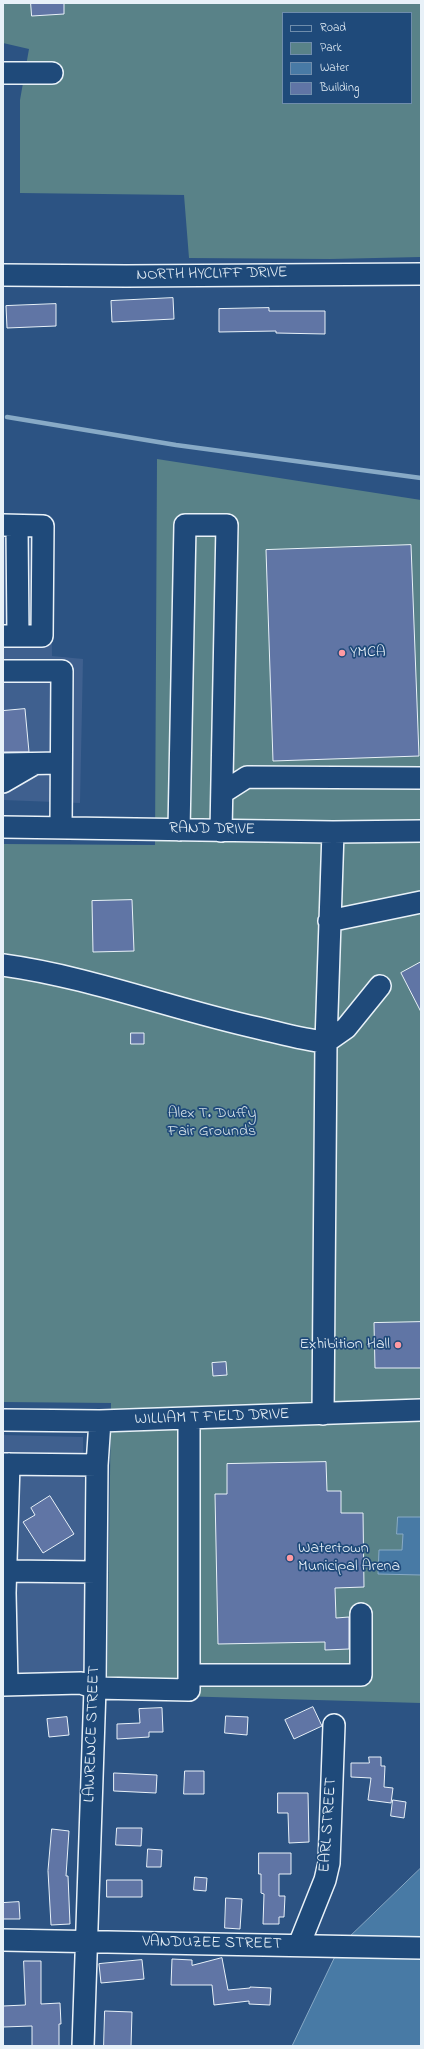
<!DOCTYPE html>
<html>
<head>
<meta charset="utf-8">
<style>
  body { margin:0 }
  #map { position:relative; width:424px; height:2049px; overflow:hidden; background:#2c5383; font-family:"Indie Flower",sans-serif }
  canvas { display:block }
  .frame { position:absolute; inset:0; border:4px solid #e8f1f8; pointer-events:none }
  .legend { position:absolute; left:282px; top:12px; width:130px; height:92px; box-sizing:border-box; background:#1f4a7a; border:1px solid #6f8dac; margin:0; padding:5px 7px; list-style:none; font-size:12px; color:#e8f1f8 }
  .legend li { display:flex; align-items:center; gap:8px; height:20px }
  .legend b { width:20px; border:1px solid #6f8dac }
</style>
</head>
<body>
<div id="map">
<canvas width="424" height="2049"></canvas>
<div class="frame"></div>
<ul class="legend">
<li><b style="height:5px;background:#1f4a7a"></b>Road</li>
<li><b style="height:11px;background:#598288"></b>Park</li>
<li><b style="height:11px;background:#487aa5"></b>Water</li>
<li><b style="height:11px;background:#6075a5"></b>Building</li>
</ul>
</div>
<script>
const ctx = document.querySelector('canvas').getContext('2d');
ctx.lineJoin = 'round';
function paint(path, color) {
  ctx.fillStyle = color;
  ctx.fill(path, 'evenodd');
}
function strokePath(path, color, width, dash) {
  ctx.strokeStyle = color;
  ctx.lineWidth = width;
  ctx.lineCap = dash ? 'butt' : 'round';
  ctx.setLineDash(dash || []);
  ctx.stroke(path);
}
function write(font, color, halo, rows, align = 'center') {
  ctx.font = font + ' "Indie Flower",sans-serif';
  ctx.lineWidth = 3.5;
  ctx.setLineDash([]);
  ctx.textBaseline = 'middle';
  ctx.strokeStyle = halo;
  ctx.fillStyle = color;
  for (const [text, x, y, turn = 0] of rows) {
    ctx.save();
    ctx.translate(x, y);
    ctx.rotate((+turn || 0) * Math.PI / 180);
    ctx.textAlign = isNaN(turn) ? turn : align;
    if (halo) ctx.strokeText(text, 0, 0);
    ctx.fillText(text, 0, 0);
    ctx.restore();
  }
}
paint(new Path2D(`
  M3,514l48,3 1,139 31,3 -3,144 -77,-3z
  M3,1435l80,2 5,257 -85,2z`), '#3f608f');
paint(new Path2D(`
  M3,3h418v254l-91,2 -141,-1 -5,-63 -164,-2v-93l9,-51 -26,-6zM283,13h128v90h-128z
  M157,459l264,41v1203l-314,-9 4,-291 -108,-1v-558l152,1z`), '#598288');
const water = new Path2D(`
  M398,1517h23v58l-43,-1 1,-24h23l1,-16h-6z
  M421,1868v178h-129l48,-100z`);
paint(water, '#487aa5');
strokePath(water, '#88aac6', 1);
strokePath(new Path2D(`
  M7,417l169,28 245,33`), '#88aac6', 4.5);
const building = new Path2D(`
  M31,3h33v11l-32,2z
  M173,298l1,21 -62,3 -1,-21z
  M56,304v22l-49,2 -1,-22z
  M269,308v3h56v23l-49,-1v-2l-57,1v-23z
  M411,545l8,211 -146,5 -7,-211z
  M25,709l4,43h-26v-41z
  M132,900l2,51 -41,1 -1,-51z
  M421,962v50l-20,-39z
  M131,1033h13v11h-13z
  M421,1322v46h-46l-1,-45z
  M226,1362l1,13 -14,1 -1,-13z
  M326,1462l1,29h14v22h22l1,74 -29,1 1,30 13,-1v32l-24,1v-8l-107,2 -3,-150h12v-30z
  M50,1496l24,38 -31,19 -20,-31 12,-7 -4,-7z
  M313,1707l9,19 -28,13 -9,-19z
  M162,1708l1,24h-14v5l-32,2v-15l23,-1 -1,-14z
  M226,1716l22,1 -1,18 -22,-2z
  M67,1717l2,18 -20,2 -2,-18z
  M369,1757h12v9h4l-1,21 9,1 -2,15 -23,-3 3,-22 -20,-1v-14h18z
  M185,1771h19v23h-20z
  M114,1773l43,2 -1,18 -42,-2z
  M278,1793h30l1,49 -20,1 -1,-30h-10z
  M393,1800l13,2 -2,16 -13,-2z
  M117,1828h25l-1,18 -25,-1z
  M52,1829l17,2 -3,45h2l2,48 -19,1 -3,-54z
  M148,1849l14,1 -1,17h-14z
  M259,1853h32v21h-12v22h6l-1,21h-5v7h-16l1,-30 -3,-1v-19h-2z
  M195,1877l12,1 -1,13 -12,-1z
  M107,1880h35v17h-35z
  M226,1898l16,1 -2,30 -15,-1z
  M19,1902l1,17h-17v-16z
  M222,1958l6,32 22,-2v-1l21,1 -1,17 -21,-1v-3l-35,4 -2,-20h-41l1,-26 20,1v5z
  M142,1960l2,19 -43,4 -2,-19z
  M24,1961h17v43l19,-1 1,21h-2v22h-27v-20l-29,1v-21l22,-1z
  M105,2011l27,1 -1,34h-27z`);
paint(building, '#6075a5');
strokePath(building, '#e8f1f8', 1);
const minor = new Path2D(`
  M3,73h49
  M3,275l123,1 295,-2
  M3,525l40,1 -1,110h-39
  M17,526l1,110
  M3,671h59l-1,157
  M3,764l58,-1
  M3,782l31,-18
  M222,793l25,-16 174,1
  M3,827l330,5 88,-1
  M179,830l6,-305h42l-6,306
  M329,921l92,-19
  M3,965c87,12 169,44 255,63 22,5 45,12 68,14l20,-14 34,-42
  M323,1414l3,-372 7,-210
  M189,1419v256h172v-61
  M3,1420l97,1 321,-11
  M3,1464l94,1
  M6,1571l90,1
  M3,1593h2l2,91
  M5,1593l4,-129
  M3,1685l78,-2 14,5 94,2v-15
  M3,1940l418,8
  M299,1945l26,-65 4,-17 5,-138
  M83,2046l12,-358 2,-223 3,-44`);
strokePath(minor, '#e8f1f8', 24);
strokePath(minor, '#1f4a7a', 21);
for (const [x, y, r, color] of [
  [342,653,4,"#ff9aa2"],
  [398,1345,4,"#ff9aa2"],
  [290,1558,4,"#ff9aa2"]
]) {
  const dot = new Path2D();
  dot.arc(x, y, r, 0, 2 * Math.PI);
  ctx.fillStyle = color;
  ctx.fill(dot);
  strokePath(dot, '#1f4a7a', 1.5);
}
write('16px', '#e8f1f8', '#1f4a7a', [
  ["NORTH HYCLIFF DRIVE",212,275,-1],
  ["RAND DRIVE",212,830,1],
  ["WILLIAM T FIELD DRIVE",212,1418,-2],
  ["LAWRENCE STREET",93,1734,-88],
  ["EARL STREET",329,1825,-86],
  ["VANDUZEE STREET",212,1944,1]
]);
write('16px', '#e8f1f8', '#1f4a7a', [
  ["YMCA",350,653],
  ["Exhibition Hall",390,1345,"right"],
  ["Watertown",298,1549],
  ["Municipal Arena",298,1567]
], 'left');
write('16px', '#d3e0e7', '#1f4a7a', [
  ["Alex T. Duffy",212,1114],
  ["Fair Grounds",212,1132]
]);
</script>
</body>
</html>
